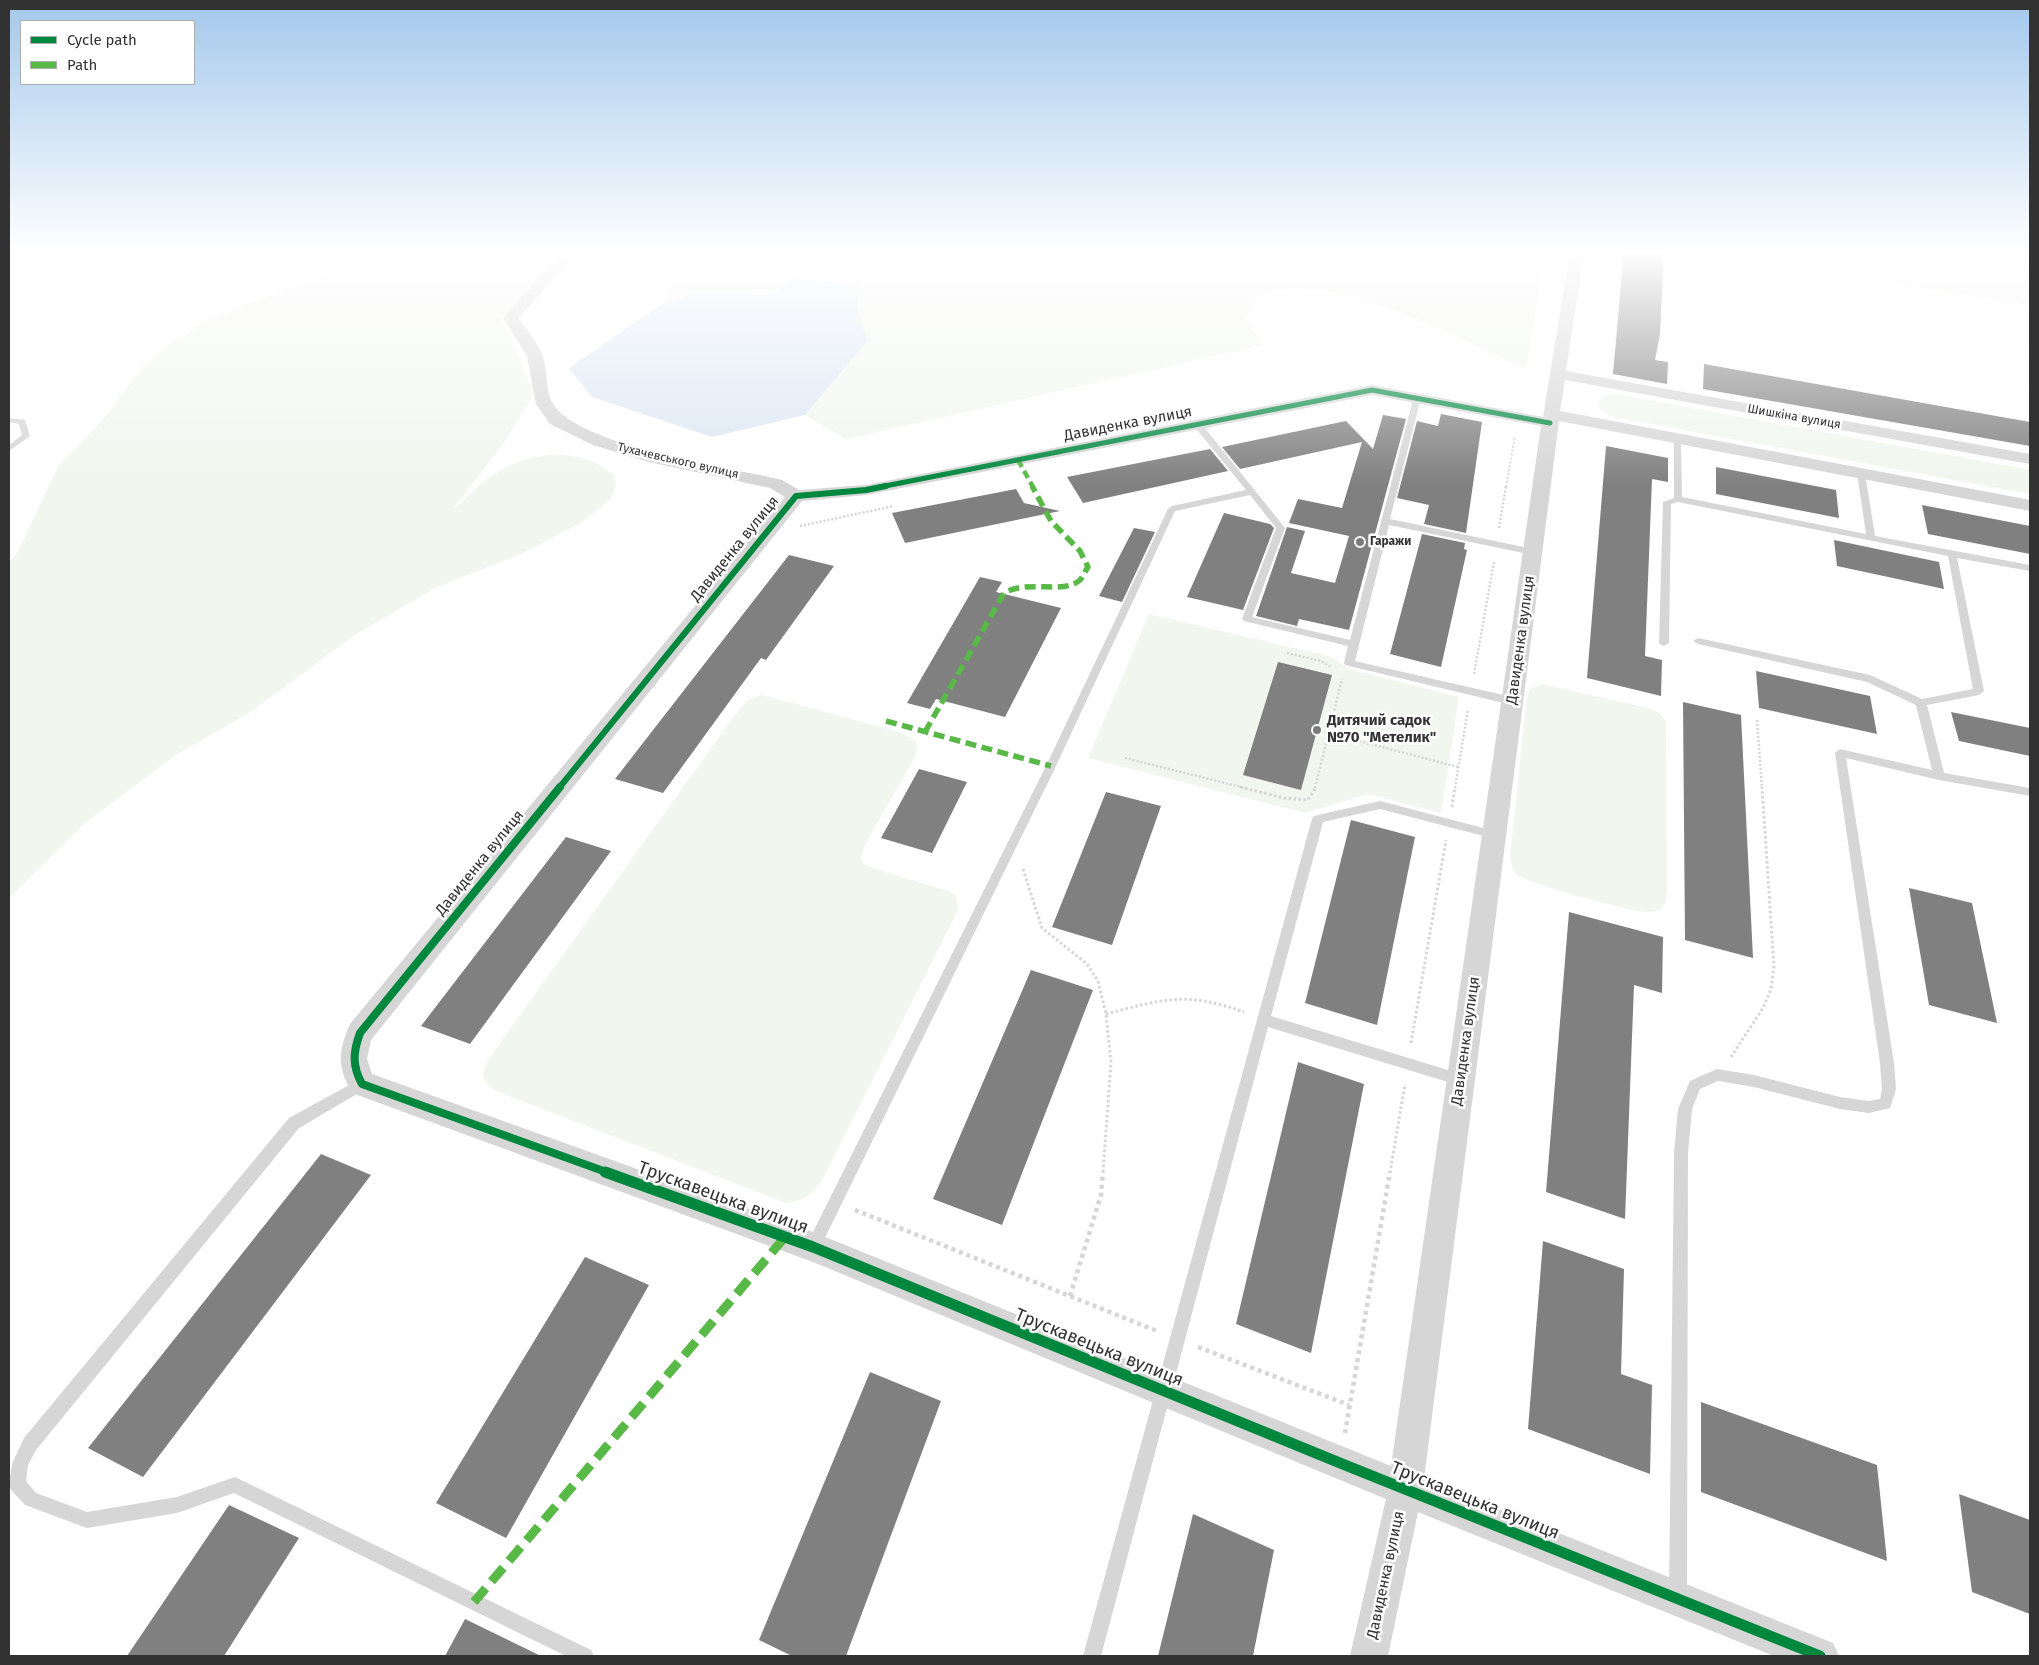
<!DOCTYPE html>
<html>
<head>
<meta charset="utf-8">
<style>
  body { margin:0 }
  #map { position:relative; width:2039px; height:1665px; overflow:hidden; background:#fff; font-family:"Fira Sans",sans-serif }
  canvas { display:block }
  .frame { position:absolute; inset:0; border:10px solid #323232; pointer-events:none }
  .legend { position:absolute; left:20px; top:20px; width:175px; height:65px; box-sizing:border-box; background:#fff; border:1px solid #adadad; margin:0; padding:6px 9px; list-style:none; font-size:15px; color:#323232 }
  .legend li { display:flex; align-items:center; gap:10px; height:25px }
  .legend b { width:25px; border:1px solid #adadad }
</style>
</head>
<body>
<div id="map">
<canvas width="2039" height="1665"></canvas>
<div class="frame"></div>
<ul class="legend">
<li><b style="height:6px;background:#00873e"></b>Cycle path</li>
<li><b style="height:6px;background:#58b947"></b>Path</li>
</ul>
</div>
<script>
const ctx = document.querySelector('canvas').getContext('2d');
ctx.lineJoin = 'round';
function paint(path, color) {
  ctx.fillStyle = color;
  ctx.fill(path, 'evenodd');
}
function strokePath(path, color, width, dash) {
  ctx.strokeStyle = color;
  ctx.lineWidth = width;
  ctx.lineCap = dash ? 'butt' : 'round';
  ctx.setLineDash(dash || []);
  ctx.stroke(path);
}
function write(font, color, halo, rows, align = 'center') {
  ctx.font = font + ' "Fira Sans",sans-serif';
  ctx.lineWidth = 5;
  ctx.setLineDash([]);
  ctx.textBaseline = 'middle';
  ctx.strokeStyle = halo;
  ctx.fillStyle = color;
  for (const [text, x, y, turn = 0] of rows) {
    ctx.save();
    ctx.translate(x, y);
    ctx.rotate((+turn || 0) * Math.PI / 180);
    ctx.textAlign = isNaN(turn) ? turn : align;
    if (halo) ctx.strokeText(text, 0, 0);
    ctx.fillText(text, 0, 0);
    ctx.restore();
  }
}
paint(new Path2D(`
  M372,251h186l-57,66 33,77 -29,47 -51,67c10,-6 18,-17 28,-25 30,-24 67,-35 104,-24 9,3 19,10 27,15l3,10 -5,15 -29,23 -61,32 -84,33 -84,49 -104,77 -73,42 -92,69 -75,74v-336l8,-9 42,-88 43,-44 43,-57 58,-42 141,-56z
  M636,251h910l-21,118 -83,-40 -85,-33 -57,-8 -24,2 -22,8 -7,21 15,26 -416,94 -41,-24 62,-74 -10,-34v-23l-64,-5 -20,16 -82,-1 -29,10 9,-18 -7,-17 -21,-10z
  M1813,251h217v54l-125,-19 -23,-6z
  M1616,394l414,76v24l-416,-77 -12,-6 -4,-9 6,-6z
  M1149,614l183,43 17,12 110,28 -18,116 -73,-19 -63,19 -217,-55z
  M1542,684l110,25 7,4 7,8 1,171 -2,12 -5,6c-5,1 -11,3 -16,2 -17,-2 -119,-29 -128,-38 -4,-5 -5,-12 -6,-18l17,-160 3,-7z
  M762,695l137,37 16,8 2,5 -1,10 -51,90 -4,14 3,5 8,4 77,23 7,5 2,10 -3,10 -130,259c-13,20 -15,24 -39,28l-290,-112c-18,-12 -14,-21 -4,-37l248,-346 8,-8z`), '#f1f6ee');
paint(new Path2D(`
  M793,279l64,5v23l10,34 -62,74 -93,22 -120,-40 -23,-29 93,-64 29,-10 82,1z`), '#dce7f3');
paint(new Path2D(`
  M1624,251h40l-4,83 -5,26 13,2 -1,22 -54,-10z
  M1704,364l326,58v24l-327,-57z
  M1441,414l41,8 -16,111 -42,-9 5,-19 -32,-7 20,-77 21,5z
  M1383,415l23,4 -57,211 -50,-11 -2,7 -41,-10 31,-89 18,4 -14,42 44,10 14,-47 -60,-13 9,-24 44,9 20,-66 -122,27 -18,-22 124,-26 27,28z
  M1606,446l62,12v24l-16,-3 -7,177 17,4 -1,36 -74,-18z
  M1210,449l18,22 -145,32 -16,-26z
  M1716,467l120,23 3,28 -123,-24z
  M1016,489l8,14 36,8 -155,32 -13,-30z
  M1922,505l108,21v28l-102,-20z
  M1224,513l46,11 4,4 -31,82 -56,-13z
  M1134,528l21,4 -33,70 -23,-6z
  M1422,534l43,9 -1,6 3,1 -26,117 -51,-13z
  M1834,540l105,22 5,27 -107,-23z
  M789,555l45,11 -68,94 -5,-2 -98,135 -48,-14z
  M980,577l22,5 -6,10 65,16 -56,109 -69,-18 -6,10 -23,-6z
  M1278,662l54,13 -31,115 -58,-15z
  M1756,671l114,25 7,38 -118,-26z
  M1683,702l58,13 12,243 -68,-18z
  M1951,712l79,16v28l-71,-15z
  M919,769l48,13 -35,71 -51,-15z
  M1106,792l55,14 -49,139 -60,-18z
  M1351,820l64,17 -38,188 -72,-22z
  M566,837l45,14 -141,193 -49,-18z
  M1909,888l63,15 25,120 -68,-18z
  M1569,912l94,25 -1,56 -28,-8 -9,234 -79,-27z
  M1031,970l62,20 -91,235 -69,-26z
  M1298,1062l66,22 -53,269 -75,-29z
  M321,1154l50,21 -228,302 -55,-29z
  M1543,1241l81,28 -3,105 31,11 -2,89 -122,-45z
  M585,1257l64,28 -143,253 -70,-35z
  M870,1372l71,29 -95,255h-54l-33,-16z
  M1701,1402l176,63 10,96 -186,-69z
  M1959,1494l71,26v94l-58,-22z
  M229,1505l70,33 -75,118h-97z
  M1193,1514l81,36 -21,106h-95z
  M465,1619l76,37h-96z`), '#808080');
strokePath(new Path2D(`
  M1506,487l9,-51`), '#d6d6d6', 2, [2, 2]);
strokePath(new Path2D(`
  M800,526l94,-20
  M1499,528l7,-42
  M1287,653l34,8 10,6
  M1474,674l20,-112
  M1757,720l5,68
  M1317,730l141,37
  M1125,758l120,30
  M1315,788l27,-109
  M1455,788l13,-79`), '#d6d6d6', 2.5, [2, 2]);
strokePath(new Path2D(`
  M1240,787l44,11 24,2 8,-13
  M1452,807l3,-20
  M1023,869l19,59 45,36 11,17 8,33 5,48 -8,111
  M1106,1014c58,-15 79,-23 138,-2
  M1411,1043l35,-203
  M1731,1057l32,-49 8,-19 3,-22 -12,-180
  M1390,1173l15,-89`), '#d6d6d6', 3, [2.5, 2.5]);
strokePath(new Path2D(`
  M855,1210l302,121
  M1070,1296l31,-101 2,-23
  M1198,1347l151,58
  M1345,1433l45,-261`), '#d6d6d6', 4.5, [4, 4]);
paint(new Path2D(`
  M1414,396l7,2 -31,121 143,30 5,3 -5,3 -144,-30 -34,136 157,36 4,1 1,3 -1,3 -4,1 -167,-40 -1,-2 4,-17 -104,-25 -2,-2 34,-91 -26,-33 -75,16 -119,255 -238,486 -5,2 -5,-2 -2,-5 2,-5 238,-476 122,-257 4,-3 74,-16 -52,-64v-4h6l85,106 -33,89 98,23z
  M9,418l16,2 5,16 -21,15v-6l13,-10 -3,-11 -10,-2z
  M1674,436l7,2 1,59 184,37 -9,-61 4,-3 4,3 10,63 155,29v6l-73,-13 27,133 -5,4 -52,10 17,68 86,15v8l-91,-16 -93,-22 48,305 2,26 -6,19 -21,5 -29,-4 -86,-22 -36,-6 -18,8 -8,20 -4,44 -1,442 -3,6 -6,3 -6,-3 -3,-6 5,-442 4,-44 12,-28 27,-12 37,6 86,22 29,4 11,-2 2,-10 -2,-26 -45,-310 5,-4 92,21 -16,-65 -49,-23 -169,-38 -5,-3 5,-3 172,37 52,24 51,-10 -25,-133 -270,-54 -7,2 -2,139 -5,3 -3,-1 -2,-2 4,-141 11,-4z
  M1380,801l115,30 4,1 2,3 -2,3 -4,1 -115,-30 -57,13 -52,194 190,58 5,2 2,4 -2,4 -5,2 -193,-59 -167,629h-18l229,-837 2,-3 4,-1z
  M362,1078l5,2 2,4 -2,4 -68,40 -263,322 -8,15 -2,16 10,12 51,19 90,-15 58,-20 356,173 3,6h-28l-332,-163 -57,20 -90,15 -62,-23 -14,-15 -2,-6 3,-20 12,-26 265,-320z`), '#d6d6d6');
paint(new Path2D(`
  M562,251h15l-58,67c7,12 20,26 24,39 5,15 2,35 11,48 25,41 180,63 228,75l17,10 67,-5 506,-100 171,32 27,-166h14l-18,120 464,83v10l-465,-84 -5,31 470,89v11l-471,-90 -135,1058 409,164 6,13h-65l-356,-144 -30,144h-38l36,-157 -573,-237 -461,-169c-15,-27 -14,-41 -2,-69l435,-527 -15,-9 -121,-26 -56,-17 -43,-21 -14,-20 -9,-48 -24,-38zM1372,395l169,31 -150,1040 -578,-234 -441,-158 -5,-15 4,-19 431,-539 64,-6z`), '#d6d6d6');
strokePath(new Path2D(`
  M1018,460l15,27`), '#58b947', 4.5, [8, 4.5]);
strokePath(new Path2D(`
  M886,721l165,45
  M925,732l79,-139c25,-14 59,2 76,-13 3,-3 5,-9 8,-13l-8,-16 -29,-30 -19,-35`), '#58b947', 5.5, [11, 5.5]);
strokePath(new Path2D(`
  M474,1602l311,-365`), '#58b947', 9, [18, 9]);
strokePath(new Path2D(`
  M880,487l492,-97 178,33`), '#00873e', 5);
strokePath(new Path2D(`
  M559,788l237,-292 70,-6 20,-4`), '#00873e', 6);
strokePath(new Path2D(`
  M560,787l-200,246c-7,19 -8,33 2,51l247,89`), '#00873e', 8);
strokePath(new Path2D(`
  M605,1172l208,75 527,216 480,193`), '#00873e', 11);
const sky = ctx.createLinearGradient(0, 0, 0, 485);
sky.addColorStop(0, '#a3c8ec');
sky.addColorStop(0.52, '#fff');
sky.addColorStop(1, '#ffffff00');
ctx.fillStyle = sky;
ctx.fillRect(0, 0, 2039, 485);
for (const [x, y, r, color] of [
  [1360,542,5,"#7a7a7a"],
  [1317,730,5,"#7a7a7a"]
]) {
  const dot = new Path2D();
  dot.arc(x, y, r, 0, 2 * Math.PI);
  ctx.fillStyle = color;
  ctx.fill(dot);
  strokePath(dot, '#fff', 2);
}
write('12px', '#323232', '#fff', [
  ["Шишкiна вулиця",1794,417,10],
  ["Тухачевського вулиця",678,461,13]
]);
write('bold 12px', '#323232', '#fff', [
  ["Гаражи",1370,542]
], 'left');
write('15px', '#323232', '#fff', [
  ["Давиденка вулиця",1128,424,-11],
  ["Давиденка вулиця",735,549,-51],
  ["Давиденка вулиця",1521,640,-82],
  ["Давиденка вулиця",480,863,-51],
  ["Давиденка вулиця",1466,1041,-82],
  ["Давиденка вулиця",1386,1575,-78]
]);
write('bold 15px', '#323232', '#fff', [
  ["Дитячий садок",1327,721],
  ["№70 \"Метелик\"",1327,738]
], 'left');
write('18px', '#323232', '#fff', [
  ["Трускавецька вулиця",723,1198,20],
  ["Трускавецька вулиця",1099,1348,22],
  ["Трускавецька вулиця",1475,1501,22]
]);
</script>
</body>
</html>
